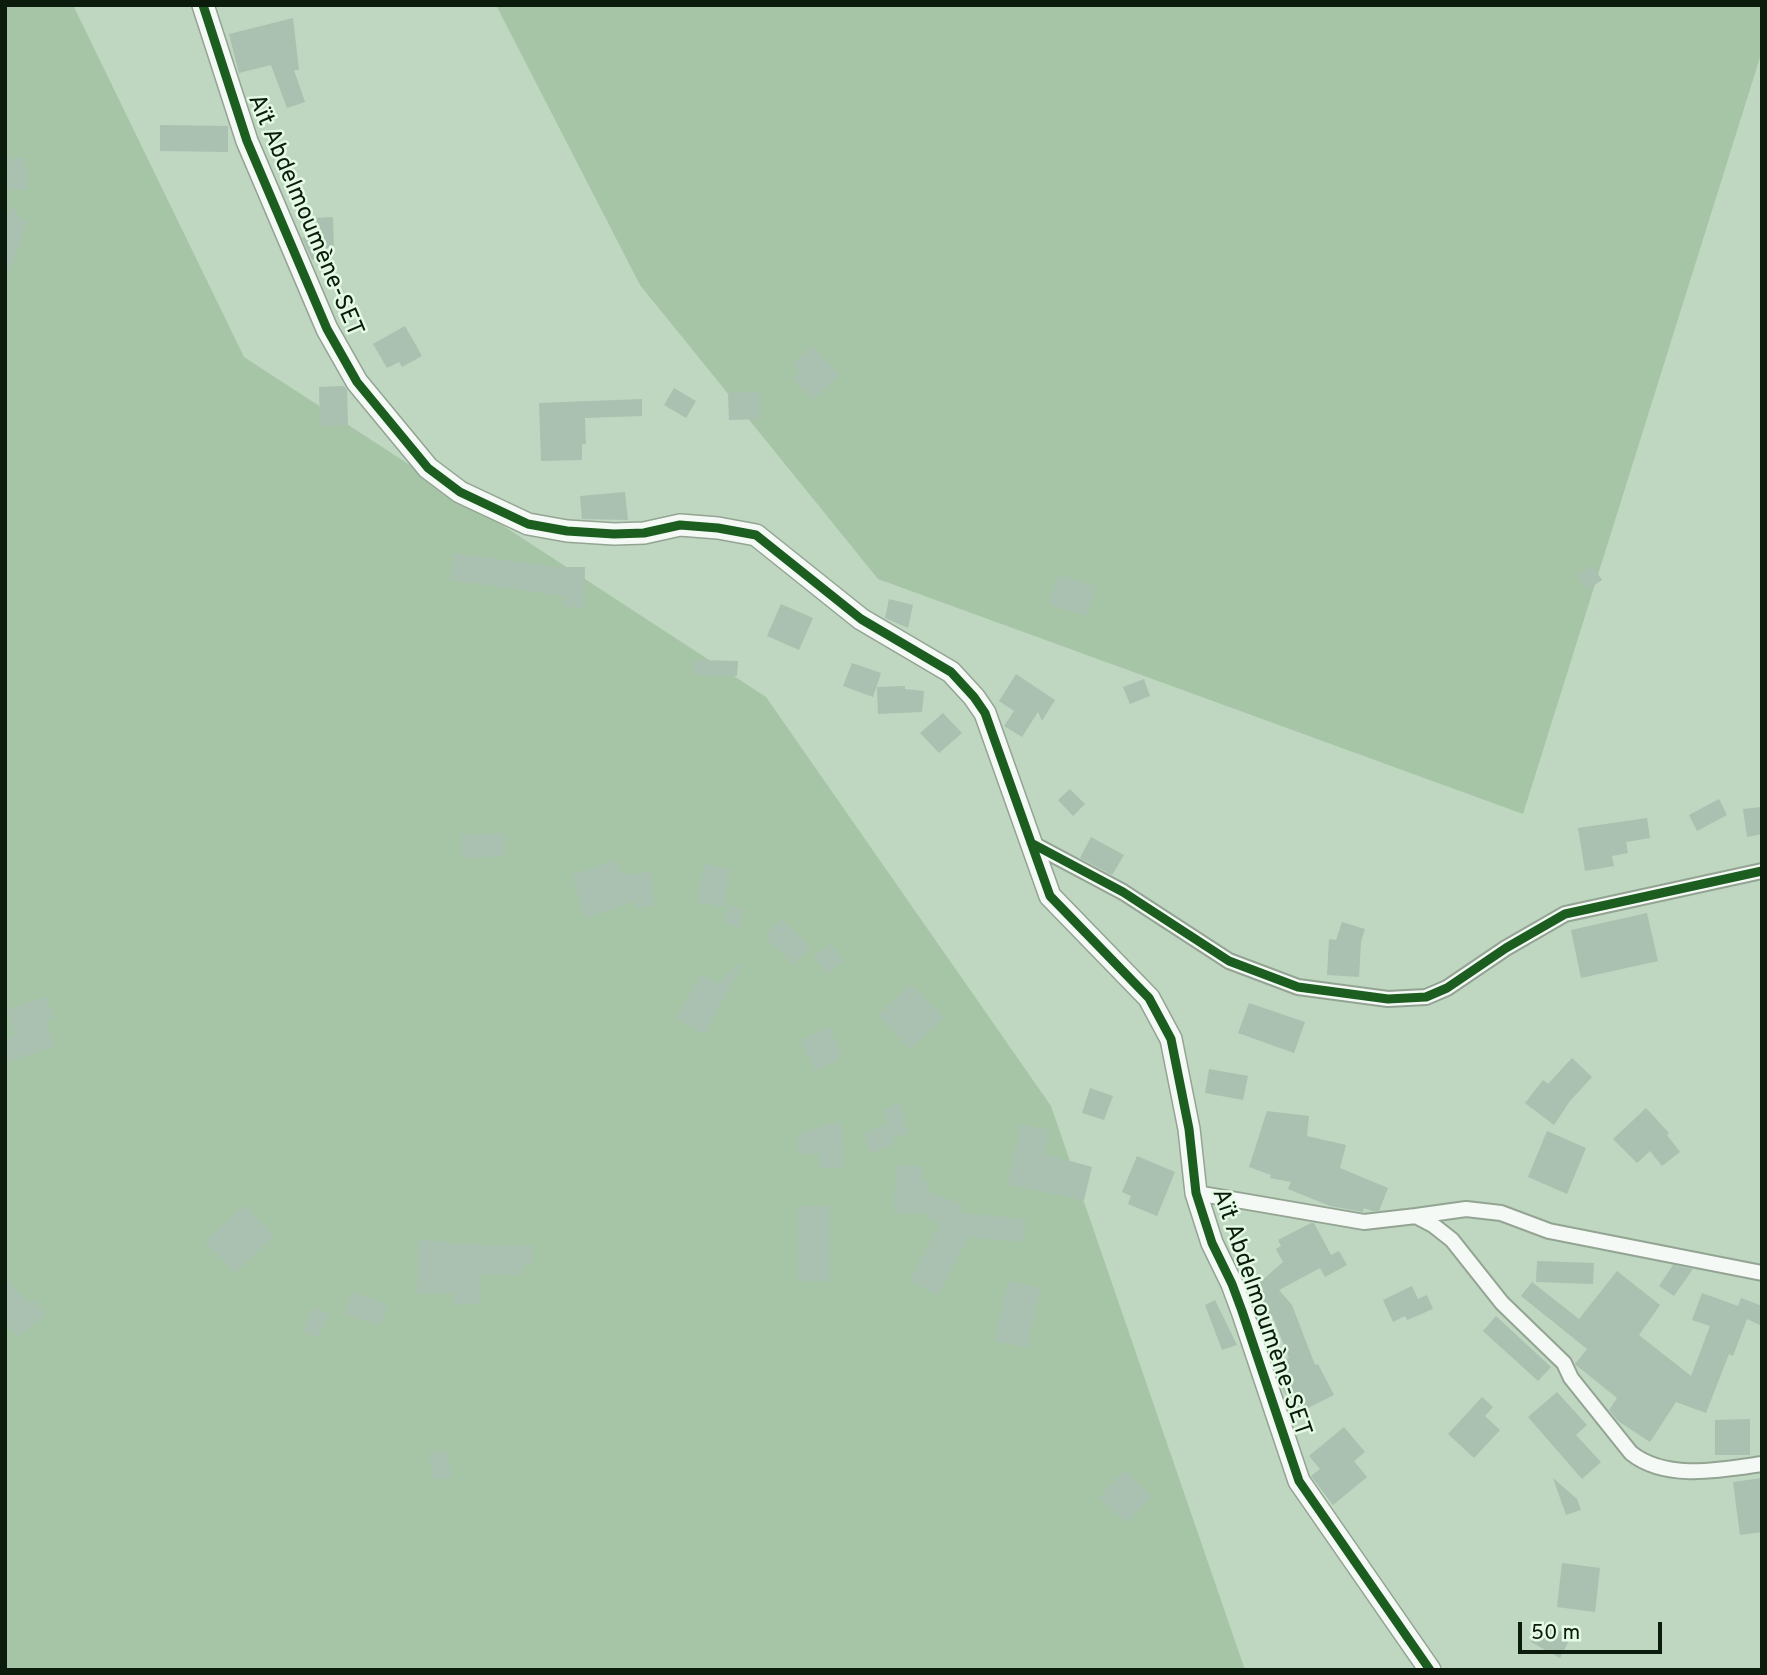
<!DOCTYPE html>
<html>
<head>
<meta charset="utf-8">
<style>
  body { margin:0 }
  #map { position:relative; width:1767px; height:1675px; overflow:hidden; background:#bfd6c0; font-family:Overpass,sans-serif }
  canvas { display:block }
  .frame { position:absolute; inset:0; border:7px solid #0b1b0c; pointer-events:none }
  .scale { position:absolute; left:1518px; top:1622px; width:144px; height:32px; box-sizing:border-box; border:4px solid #0b1b0c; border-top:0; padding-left:9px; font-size:21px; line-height:24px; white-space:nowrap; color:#0b1b0c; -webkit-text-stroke:5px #e5fae5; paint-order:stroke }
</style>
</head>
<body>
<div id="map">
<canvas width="1767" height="1675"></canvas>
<div class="frame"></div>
<div class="scale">50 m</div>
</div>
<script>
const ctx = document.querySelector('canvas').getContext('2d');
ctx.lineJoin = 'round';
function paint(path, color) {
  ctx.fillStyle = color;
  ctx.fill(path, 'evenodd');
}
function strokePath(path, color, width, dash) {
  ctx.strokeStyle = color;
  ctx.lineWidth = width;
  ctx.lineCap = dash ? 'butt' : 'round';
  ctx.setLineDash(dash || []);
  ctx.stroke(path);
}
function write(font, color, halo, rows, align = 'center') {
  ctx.font = font + ' Overpass,sans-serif';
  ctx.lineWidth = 5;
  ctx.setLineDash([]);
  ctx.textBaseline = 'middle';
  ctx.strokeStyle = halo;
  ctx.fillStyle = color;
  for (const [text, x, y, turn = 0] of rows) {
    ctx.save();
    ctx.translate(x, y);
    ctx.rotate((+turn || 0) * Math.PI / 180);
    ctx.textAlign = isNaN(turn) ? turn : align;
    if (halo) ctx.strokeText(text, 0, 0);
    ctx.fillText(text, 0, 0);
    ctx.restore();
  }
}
paint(new Path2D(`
  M5,5h68l171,352 522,340 285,409 194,564h-1240z
  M496,5h1266v46l-239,763 -645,-235 -238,-294z`), '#a6c5a7');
paint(new Path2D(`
  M293,18l6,52h-5l11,32 -18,6 -16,-43 -32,8 -10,-39z
  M160,125l68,1v26l-68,-1z
  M25,158l2,31 -18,1 -2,-31z
  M12,205l7,13 9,3 -21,55 -2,-53z
  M333,217l1,31 -23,1 4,10 -3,1 -10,-22 13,-6v-14z
  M405,326l17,30 -20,11 -3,-5 -12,6 -14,-24z
  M812,346l27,29 -26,25 -21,-22 8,-7 -7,-7z
  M344,386l3,4 1,35 -28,1 -1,-39z
  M674,388l22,13 -10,17 -22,-13z
  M759,392l1,27 -31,1 -1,-27z
  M642,399v17l-57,2 1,26h-4v16l-41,1 -2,-58z
  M625,492l3,28 -46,-1 -2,-23z
  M454,553l103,14h28l-1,41 -21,-1v-11l-113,-16z
  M1592,565l10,15 -15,10 -10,-15z
  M1058,575l38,11 -10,30 -37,-11z
  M889,599l24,6 -5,23 -23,-10z
  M781,604l32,14 -14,32 -32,-14z
  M694,660l44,1 -1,15 -43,-1z
  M852,663l29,10 -8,24 -30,-11z
  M1016,674l39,26 -13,21 -4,-9 -16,25 -18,-11 10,-15 -15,-10z
  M1144,679l6,17 -20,8 -7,-17z
  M905,686v3l19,2 -2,21 -44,2 -1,-27z
  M943,713l19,20 -23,20 -19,-20z
  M1070,789l15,15 -12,12 -15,-16z
  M1719,799l8,16 -30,16 -8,-16z
  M1762,807v27l-15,3 -4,-28z
  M1647,818l3,20 -24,4 2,11 -16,3 2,10 -29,5 -7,-43z
  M505,833v23l-43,2 -1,-23z
  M1091,837l33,18 -12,20 -32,-17z
  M616,860l6,15 29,-3 3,34 -18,2v-7l-51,17 -13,-43z
  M704,864l26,5 -6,38 -26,-5z
  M729,905l15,4 -5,18 -15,-4z
  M1647,913l11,48 -77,17 -10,-48z
  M782,919l29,28 -17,18 -30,-29z
  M1342,922l23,7 -4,13 -2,35 -32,-2 2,-36 7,1z
  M831,944l12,17 -16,13 -13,-18z
  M737,964l4,3 -37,67 -28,-15 25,-45 17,10z
  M911,984l33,34 -34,31 -32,-34z
  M46,997l7,21 -7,2 8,27 -49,15v-24l10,-2 -8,-27z
  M1249,1003l56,19 -11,31 -56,-20z
  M829,1027l13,29 -4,1v3l-23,11 -14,-31z
  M1572,1058l20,19 -22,24 -16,24 -29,-22 18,-23 5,4z
  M1209,1069l39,7 -5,24 -38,-7z
  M1090,1088l23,8 -9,24 -22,-7z
  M899,1104l9,29 -16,5 2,6 -23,9 -7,-20 24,-9 -4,-15z
  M1646,1108l23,25 -2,2 13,17 -18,14 -12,-15 -13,12 -24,-24z
  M1267,1111l42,5 -2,20 39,9 -6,23 48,20 -9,23h-7l-8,-3 -1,4 -33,-6 -42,-17 3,-7 -21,-4 1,-3 -22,-8z
  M841,1121l2,46 -23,1 -1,-15 -21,1 -1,-20z
  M1021,1124l28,6 -5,24 48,13 -8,33 -76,-15z
  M1547,1131l39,17 -19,46 -39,-17z
  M1137,1156l38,16 -18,44 -29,-12 3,-8 -9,-4z
  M896,1165l26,2v14h6v10l35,14 -3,8 66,6 -2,23 -56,-5 -30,58 -28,-14 30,-57 -12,-5 2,-5 -36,-1z
  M244,1205l30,31 -39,37 -30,-31z
  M797,1206h32v75h-31z
  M1311,1223h3l17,32 8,-4 8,14 -22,12 -5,-9 -41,22 13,15 23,60 3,-1 16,31 -38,19 -16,-31 -7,-20 16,-5 -17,-43 -6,6 -11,-12 -6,-17 34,-30 -7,-13 5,-3 -3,-6z
  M419,1240l28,2v2l32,-1v2l53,1v20l-10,-1v10l-42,-1 1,30 -26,1 -1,-11 -37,-1z
  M1537,1261l57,2 -1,21 -57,-2z
  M1673,1265l20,4 -19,27 -15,-10z
  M1617,1271l43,34 -21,30 52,41 19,-50 -18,-6 10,-27 36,13 3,-8 21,8v20l-15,-7 -14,37 -4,-2 -23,59 -30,-11 -26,40 -32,-21 -9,-11 8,-12 -41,-33 -1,-1 12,-15 -66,-53 11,-14 47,37z
  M5,1278l23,25 6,-4 12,15 -28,23 -13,-16z
  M1008,1281l32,7 -13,60 -32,-7z
  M1412,1286l6,13 9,-4 6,14 -26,11 -2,-4 -12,6 -10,-22z
  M352,1292l35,12 -7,22 -36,-12z
  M1215,1300l22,45 -15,5 -17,-45z
  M314,1307l14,6 -10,25 -15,-6z
  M1496,1316l55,51 -13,14 -55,-50z
  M1557,1392l30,33 -11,10 25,27 -19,17 -54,-62z
  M1482,1397l11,10 -8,9 15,14 -26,28 -26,-24z
  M1750,1419v36h-35v-35z
  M1344,1427l21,25 -11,9 13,16 -34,28 -22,-29 9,-7 -11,-13z
  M446,1450l6,27 -18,3 -5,-27z
  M1124,1470l28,26 -26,27 -27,-25z
  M1553,1478l24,21 4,11 -15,5z
  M1762,1478v54l-22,3 -7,-53z
  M1562,1563l38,5 -5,44 -38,-5z
  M1542,1621l29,16 -11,21 -29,-16z`), '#aac0b1');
const street = new Path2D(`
  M1031,843l92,49 106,69 69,26 90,12 38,-2 21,-9 59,-40 59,-34 197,-43
  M1196,1193l168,29 52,-6 17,9 19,15 50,63 62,60 7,15 60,75c35,28 90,17 131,11
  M1416,1216l50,-7 35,4 48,18 213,42`);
const secondary = new Path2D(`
  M203,5l44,136 80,188 30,53 71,86 32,24 68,32 39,7 47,3 30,-1 36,-8 38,3 38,7 105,84 90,53 23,25 11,16 65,183 99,102 22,41 18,90 7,64 16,50 20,41 10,27 57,170 131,189`);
strokePath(street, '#93a493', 18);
strokePath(secondary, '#93a493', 24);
strokePath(street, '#f5f9f6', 14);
strokePath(secondary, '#f5f9f6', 21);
strokePath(new Path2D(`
  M203,5l44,136 80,188 30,53 71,86 32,24 68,32 39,7 47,3 30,-1 36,-8 38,3 38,7 105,84 90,53 23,25 11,16 65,183 99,102 22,41 18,90 7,64 16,50 20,41 10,27 57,170 131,189
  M1031,843l92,49 106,69 69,26 90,12 38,-2 21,-9 59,-40 59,-34 197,-43`), '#1b5e20', 9);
write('24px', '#0b1b0c', '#e5fae5', [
  ["Aït Abdelmoumène-SET",304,216,67],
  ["Aït Abdelmoumène-SET",1260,1313,71]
]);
</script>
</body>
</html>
